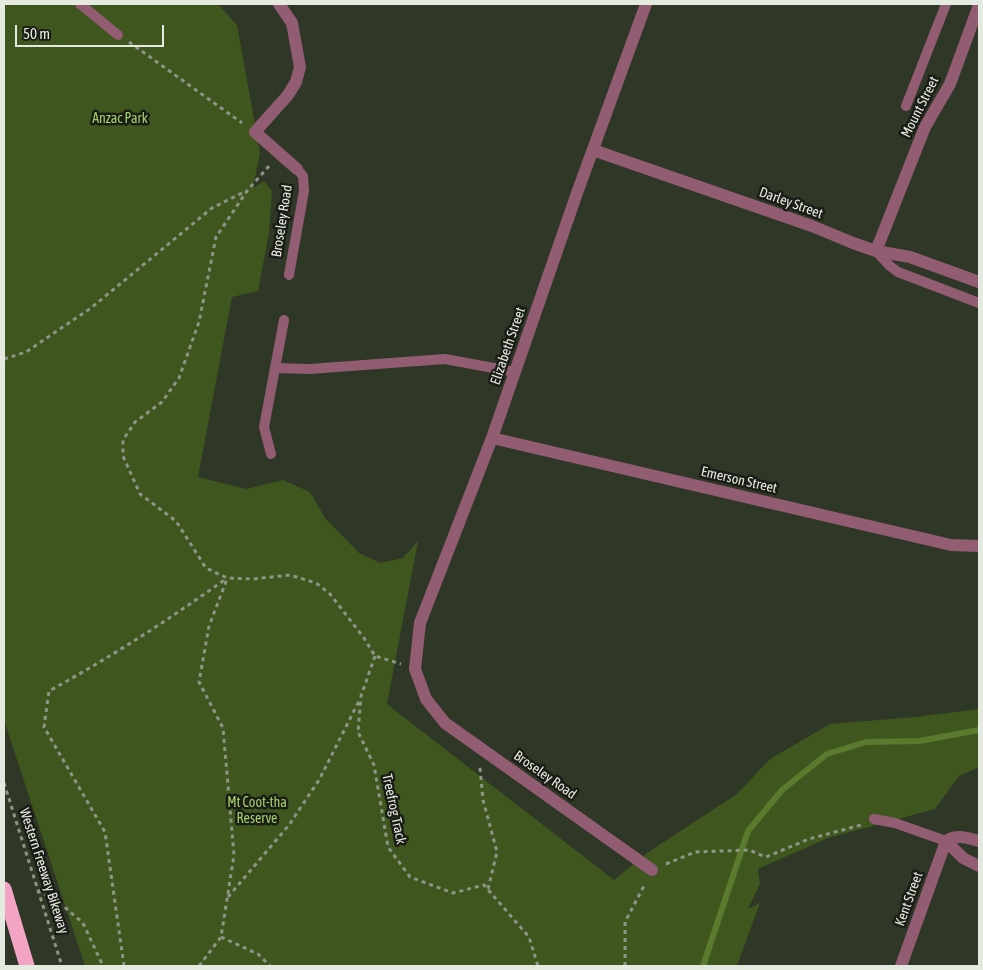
<!DOCTYPE html>
<html>
<head>
<meta charset="utf-8">
<style>
  body { margin:0 }
  #map { position:relative; width:983px; height:970px; overflow:hidden; background:#2f3726; font-family:"Asap Condensed",sans-serif }
  canvas { display:block }
  .frame { position:absolute; inset:0; border:5px solid #e5eae0; pointer-events:none }
  .scale { position:absolute; left:15px; top:25px; width:149px; height:22px; box-sizing:border-box; border:2px solid #e5eae0; border-top:0; padding-left:6px; font-size:15px; line-height:18px; white-space:nowrap; color:#e5eae0; -webkit-text-stroke:4px #1a1d16; paint-order:stroke }
</style>
</head>
<body>
<div id="map">
<canvas width="983" height="970"></canvas>
<div class="frame"></div>
<div class="scale">50 m</div>
</div>
<script>
const ctx = document.querySelector('canvas').getContext('2d');
ctx.lineJoin = 'round';
function paint(path, color) {
  ctx.fillStyle = color;
  ctx.fill(path, 'evenodd');
}
function strokePath(path, color, width, dash) {
  ctx.strokeStyle = color;
  ctx.lineWidth = width;
  ctx.lineCap = dash ? 'butt' : 'round';
  ctx.setLineDash(dash || []);
  ctx.stroke(path);
}
function write(font, color, halo, rows, align = 'center') {
  ctx.font = font + ' "Asap Condensed",sans-serif';
  ctx.lineWidth = 5;
  ctx.setLineDash([]);
  ctx.textBaseline = 'middle';
  ctx.strokeStyle = halo;
  ctx.fillStyle = color;
  for (const [text, x, y, turn = 0] of rows) {
    ctx.save();
    ctx.translate(x, y);
    ctx.rotate((+turn || 0) * Math.PI / 180);
    ctx.textAlign = isNaN(turn) ? turn : align;
    if (halo) ctx.strokeText(text, 0, 0);
    ctx.fillText(text, 0, 0);
    ctx.restore();
  }
}
paint(new Path2D(`
  M4,4h214l19,21 23,127 -7,36 11,-7 8,10 -3,42 -11,58 -26,6 -34,180 48,12 37,-9 27,12 15,26 34,35 21,10 23,-5 15,-17 -31,163 227,176 36,-29 87,-57 33,-35 60,-35 85,-7 64,-8v58l-20,9 -24,33 -107,29 -70,31 2,15 -12,25 12,-6 -23,63h-652l-81,-246z`), '#3f571e');
strokePath(new Path2D(`
  M703,966l45,-135 34,-41 45,-36 39,-12 53,-1 60,-11`), '#5a7a2e', 6);
strokePath(new Path2D(`
  M129,42l113,81
  M269,166l-22,25 -31,46 -17,85 -20,56 -17,24 -27,20 -12,18v16l17,38 36,27 30,47 21,10 26,1 37,-4 26,8 14,11 34,44 11,18 26,8
  M4,359l22,-7 65,-44 121,-100 34,-17
  M375,656l-14,40 -3,36 16,33 14,82 22,30 43,16 31,-8 45,52 9,29
  M480,768l3,32 14,52 -9,37
  M4,783l58,183
  M666,864l29,-12 54,-2 17,7 43,-18 52,-14
  M38,890l23,14 22,19 20,43
  M228,897l61,-72 30,-45 41,-81
  M221,937l37,17 12,12
  M124,966l-19,-134 -61,-105 5,-36c62,-34 121,-72 178,-113
  M199,966l22,-29 13,-82 -11,-127 -24,-46 10,-56 18,-47
  M625,966v-44l20,-38`), '#8e9587', 3, [4, 4]);
strokePath(new Path2D(`
  M80,4l38,31
  M906,106l40,-102
  M876,251l14,15 8,6 81,31
  M289,275l15,-84 -1,-15 -6,-7
  M275,368l35,1 135,-10 70,13
  M271,454l-7,-27 20,-107
  M874,819l21,4 51,18`), '#925c72', 10);
strokePath(new Path2D(`
  M279,4l13,19 8,44 -4,15 -8,13 -33,37 42,37
  M646,4l-69,189 -85,245 -72,185 -5,46 11,30 19,24 207,147
  M593,150l219,76 41,17 23,8 34,6 69,25
  M876,251l49,-124 25,-43 29,-79
  M492,438l459,107 28,1
  M946,841l17,17 16,8
  M946,841c10,-7 23,-3 33,0
  M901,966l45,-125`), '#925c72', 12);
strokePath(new Path2D(`
  M4,889l23,77`), '#f3a3c3', 15);
write('14px', '#e5eae0', '#1a1d16', [
  ["Mount Street",920,107,-63],
  ["Darley Street",791,203,20],
  ["Broseley Road",282,221,-81],
  ["Elizabeth Street",508,346,-71],
  ["Emerson Street",739,480,13],
  ["Broseley Road",545,775,35],
  ["Treefrog Track",394,809,78],
  ["Western Freeway Bikeway",44,871,72],
  ["Kent Street",909,899,-70]
]);
write('14px', '#a2d06a', '#1a1d16', [
  ["Anzac Park",120,119],
  ["Mt Coot-tha",257,803],
  ["Reserve",257,819]
]);
</script>
</body>
</html>
